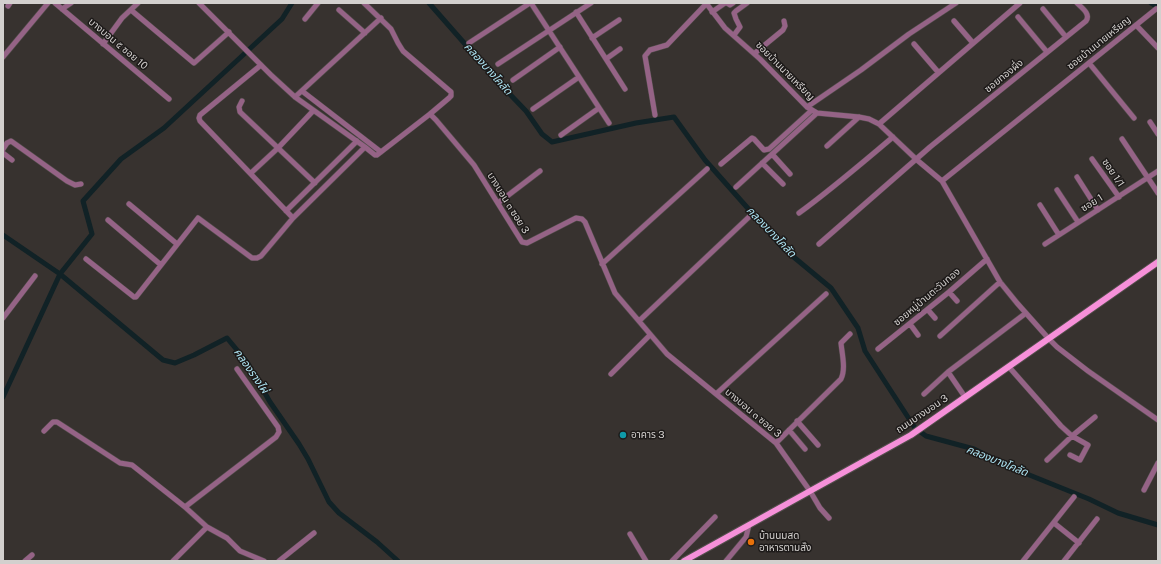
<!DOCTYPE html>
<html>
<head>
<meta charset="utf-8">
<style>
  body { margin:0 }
  #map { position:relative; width:1161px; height:564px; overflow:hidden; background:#37322f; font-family:"Public Sans",sans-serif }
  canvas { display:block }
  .frame { position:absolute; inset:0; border:4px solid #d3d0ce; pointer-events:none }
</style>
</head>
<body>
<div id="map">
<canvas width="1161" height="564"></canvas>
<div class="frame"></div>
</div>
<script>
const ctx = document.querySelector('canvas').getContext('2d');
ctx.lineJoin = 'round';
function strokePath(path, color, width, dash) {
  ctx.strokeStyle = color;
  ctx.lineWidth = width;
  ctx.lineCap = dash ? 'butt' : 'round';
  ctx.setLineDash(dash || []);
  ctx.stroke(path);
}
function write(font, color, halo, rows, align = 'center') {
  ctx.font = font + ' "Public Sans","Noto Sans Thai",sans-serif';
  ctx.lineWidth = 3;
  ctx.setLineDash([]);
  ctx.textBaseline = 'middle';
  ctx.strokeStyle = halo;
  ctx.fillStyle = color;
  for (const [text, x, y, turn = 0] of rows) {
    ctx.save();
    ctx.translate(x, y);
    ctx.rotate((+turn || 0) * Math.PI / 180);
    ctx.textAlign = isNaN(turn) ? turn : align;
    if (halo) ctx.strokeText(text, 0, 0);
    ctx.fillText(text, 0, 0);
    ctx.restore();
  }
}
strokePath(new Path2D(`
  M429,3l72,82 25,26 16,23 10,8 84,-19 38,-6 31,43 79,89 47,39 27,40 7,23 50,77 11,8 48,13 38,19 77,31 29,14 40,12
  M1151,3l7,4
  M3,235l57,39 103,86 12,3 19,-8 33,-17 20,24 23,40 29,42 9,15 21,43 10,11 38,29 21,19
  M3,397l57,-123 32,-40 -9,-33 38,-42 43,-31 118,-109 10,-16`), '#112226', 5);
const minor = new Path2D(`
  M55,3l114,96
  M199,3l72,72 24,22 70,50
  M364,3l27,26 7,14 5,8 48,41v4l-2,2 -19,16 6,6 38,45 48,77 5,1 49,-25 6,1 3,3 30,71 52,61 109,89 34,48 10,17 9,10
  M531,3l78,120
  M706,3l19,25 35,31 47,48 10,6 42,4 10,2 10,5 38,36 25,21 58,101 17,21 32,36 8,8 31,24 70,49
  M727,3l3,2 3,-2
  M8,6l2,-3
  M62,9l9,-6
  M1043,9l23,28
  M131,10l63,53 35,-31
  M339,10l26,23
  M576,12l49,77
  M712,12l13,-9
  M1018,17l29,35
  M305,19l13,-16
  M954,21l19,22
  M1136,25l22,23
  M734,35l6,-8 -4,-8 -2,-6 2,-2 11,-8
  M592,38l27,-18
  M469,43l61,-40
  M103,44l19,-26 16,-15
  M914,44l24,28
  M755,53l28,-23 2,-4 -1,-5
  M3,57l45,-54
  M606,59l14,-10
  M1089,63l45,55
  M498,64l93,-61
  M261,65l-61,50 -1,3 1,3 93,97
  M513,80l47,-33
  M302,91l79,61
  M295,97l86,-79
  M242,101l-3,6 1,5 75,71
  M807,107l54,-37 48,-36 47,-31
  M533,109l46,-32
  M655,115l-10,-59 5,-6 17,-5 39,-41
  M1150,122l8,12
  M879,124l141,-121
  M561,135l38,-27
  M1122,139l36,54
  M827,146l32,-29
  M3,149l4,-6 4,-2 56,40 8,4 6,-1
  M3,153l9,7
  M772,154l18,20
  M1092,159l27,38
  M762,163l21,21
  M721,164l31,-26 2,1 10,11 5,-1 43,-39
  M251,173l27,-25 35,-37
  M1077,177l21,33
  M942,181l214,-172
  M736,187l81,-74
  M1057,190l21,32
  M498,203l42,-32
  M129,204l48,40
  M1040,205l19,30
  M286,211l71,-70
  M799,213c33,-24 63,-50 94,-76
  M108,220l53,45
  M819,244l111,-97 156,-126c5,-7 -4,-13 -9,-18
  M1045,244l113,-73
  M86,259l48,38h2l62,-79 54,40h5l4,-2 32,-38 72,-71 10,8h2l53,-41
  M602,264l105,-95
  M949,292l8,9
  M928,310l7,8
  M3,318l32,-42
  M639,321l111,-105
  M910,324l8,11
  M940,336l60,-54
  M878,349l71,-57 38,-33
  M1009,367l52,59 11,10 16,9 -8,15 -10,-5
  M948,372l17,25
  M611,374l39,-39
  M716,394l110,-100
  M924,394l24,-22 78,-59
  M797,421l21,24
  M789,430l16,19
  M44,431l9,-9h4l63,41 12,2 53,42 22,20 -34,34
  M776,443l65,-64c5,-10 1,-25 0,-36l9,-9
  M1047,460l25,-24 23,-19
  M1144,490l14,-27
  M185,507l91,-70 3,-5 -1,-5 -41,-58
  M1054,523l25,20
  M207,527l20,11 13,13 24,10
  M630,534l16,27
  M25,561l7,-6
  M279,561l35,-28
  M672,561l43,-44
  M726,561l20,-24 3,-12
  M1023,561l51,-64
  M1064,561l33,-42`);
const major = new Path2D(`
  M684,561l227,-126 247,-173`);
strokePath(minor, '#534e4c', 6);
strokePath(major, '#534e4c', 8);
strokePath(minor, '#956386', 5);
strokePath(major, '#f690d9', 6);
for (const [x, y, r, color] of [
  [623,435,4,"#0f9aa8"],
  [751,542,4,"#e8710a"]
]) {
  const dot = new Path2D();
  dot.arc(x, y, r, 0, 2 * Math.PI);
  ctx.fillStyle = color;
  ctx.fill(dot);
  strokePath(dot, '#1d1a19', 1.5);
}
write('10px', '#d3d0ce', '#1d1a19', [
  ["ซอยบ้านนายเหรียญ",1099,43,-39],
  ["บางบอน ๕ ซอย 10",118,44,40],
  ["ซอยบ้านนายเหรียญ",785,71,45],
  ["ซอยทองผึ่ง",1004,76,-39],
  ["ซอย 1/1",1113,173,56],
  ["บางบอน ๓ ซอย 3",508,203,58],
  ["ซอย 1",1092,203,-32],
  ["ซอยหมู่บ้านตะวันทอง",927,297,-40],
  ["บางบอน ๓ ซอย 3",753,413,40],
  ["ถนนบางบอน 3",922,414,-34]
]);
write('10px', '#d3d0ce', '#1d1a19', [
  ["อาคาร 3",631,435],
  ["บ้านนมสด",759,536],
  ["อาหารตามสั่ง",759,548]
], 'left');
write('italic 11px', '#ade4f3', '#1d1a19', [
  ["คลองบางโคลัด",488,69,48],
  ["คลองบางโคลัด",771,232,46],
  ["คลองรางไผ่",251,371,55],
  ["คลองบางโคลัด",997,461,22]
]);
</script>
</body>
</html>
